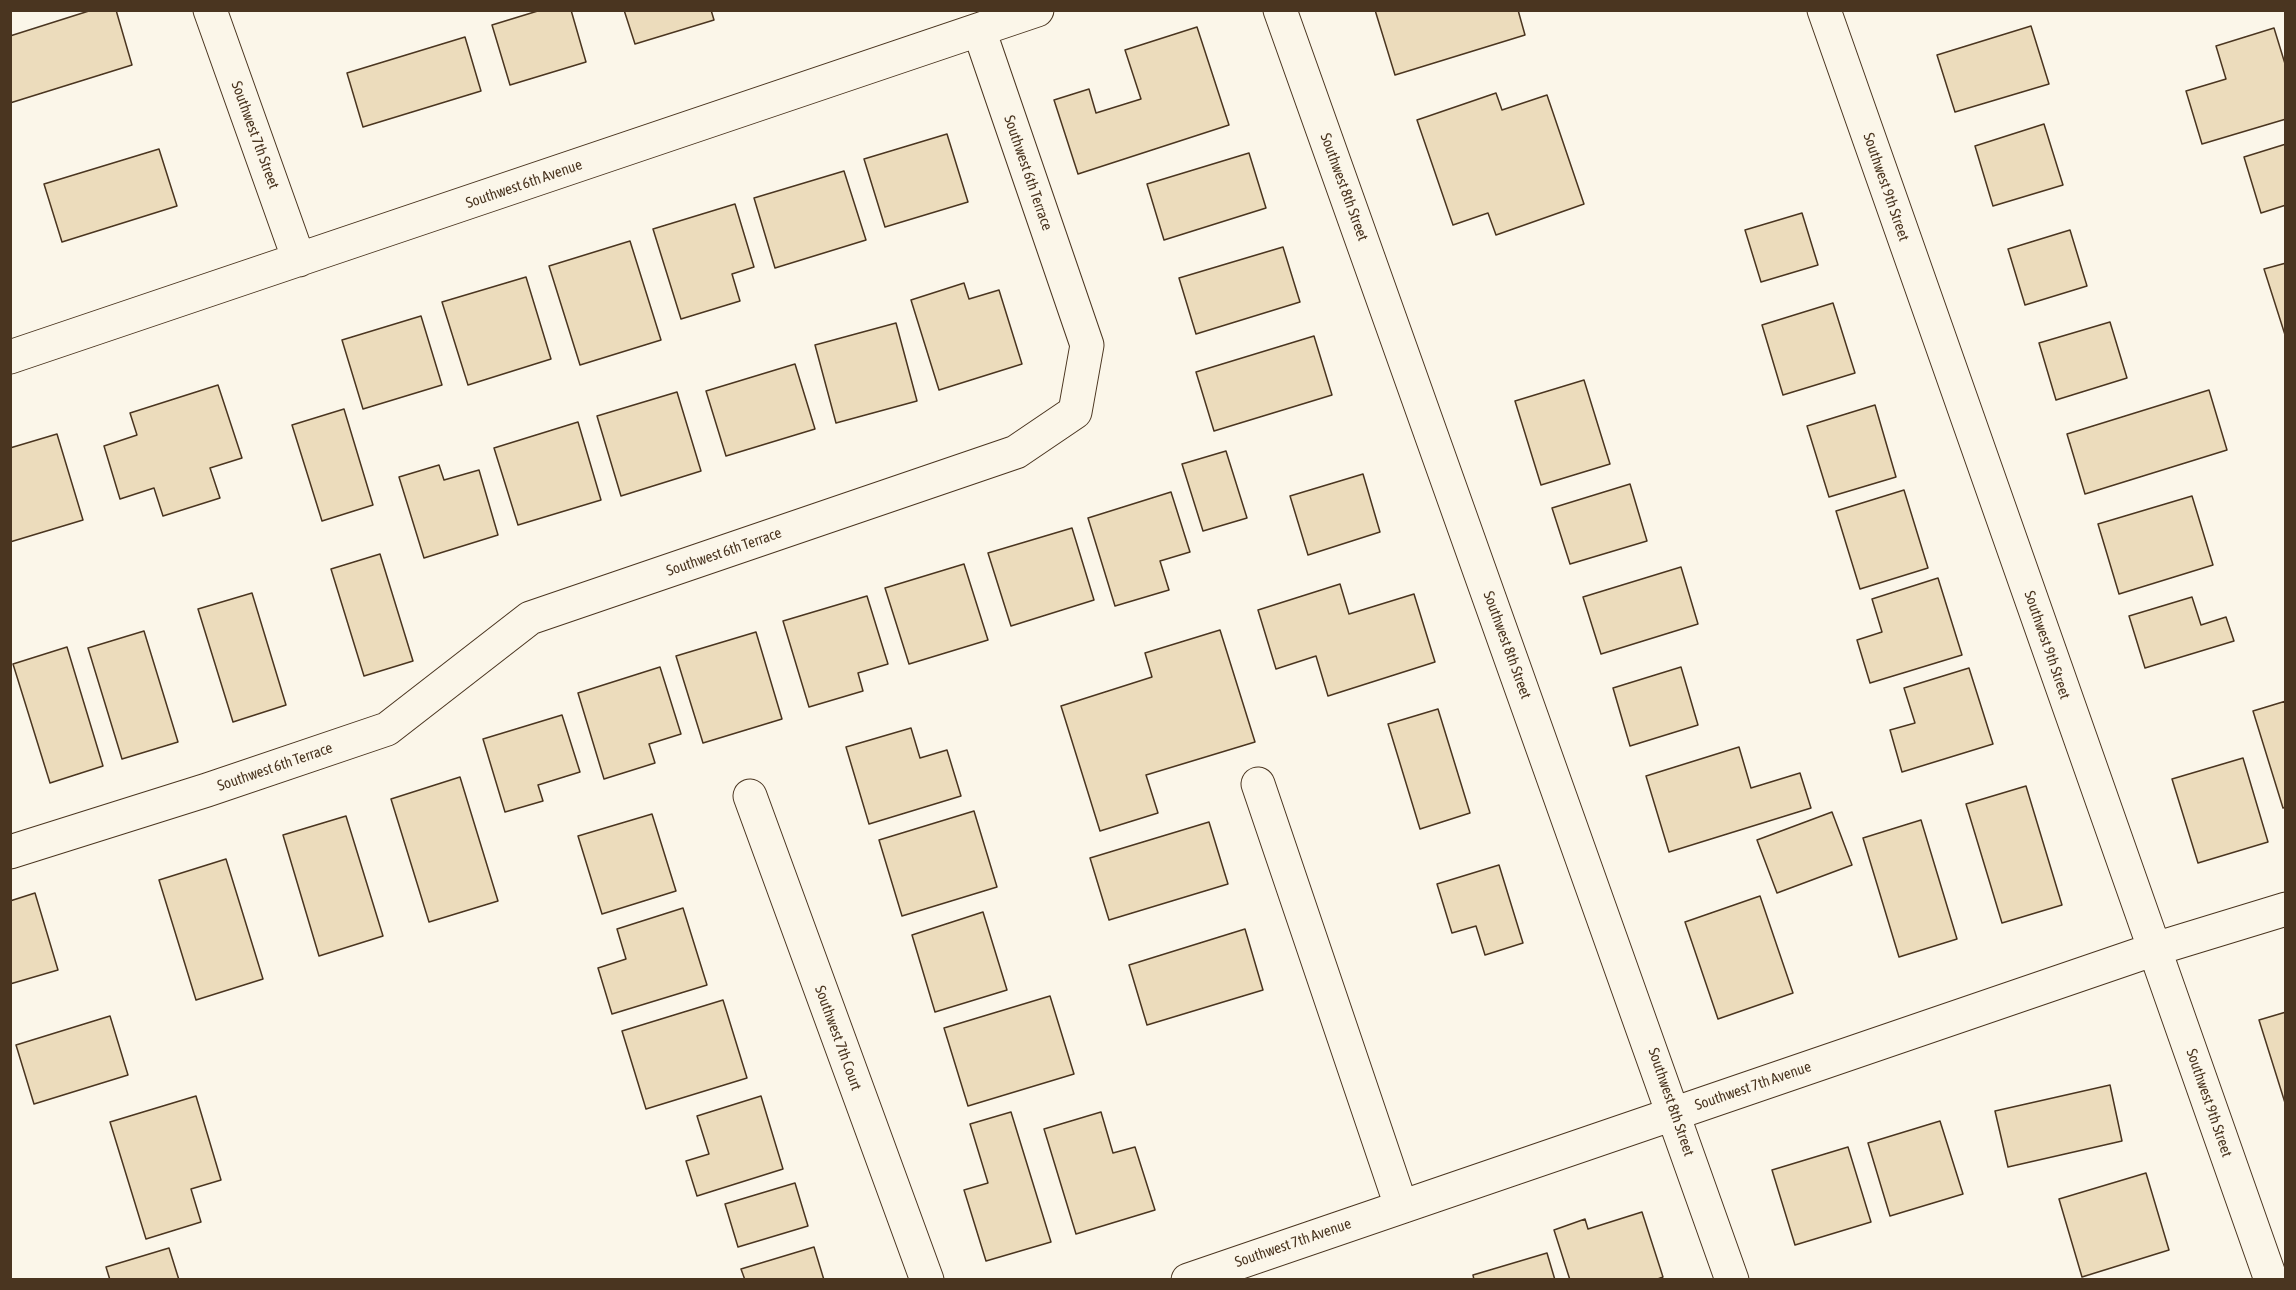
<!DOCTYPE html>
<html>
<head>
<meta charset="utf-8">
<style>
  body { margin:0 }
  #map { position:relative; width:2296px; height:1290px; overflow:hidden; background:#fbf6e9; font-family:"Asap Condensed",sans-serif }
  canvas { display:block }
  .frame { position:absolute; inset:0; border:12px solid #4a3520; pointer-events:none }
</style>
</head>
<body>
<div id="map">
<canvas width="2296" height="1290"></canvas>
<div class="frame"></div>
</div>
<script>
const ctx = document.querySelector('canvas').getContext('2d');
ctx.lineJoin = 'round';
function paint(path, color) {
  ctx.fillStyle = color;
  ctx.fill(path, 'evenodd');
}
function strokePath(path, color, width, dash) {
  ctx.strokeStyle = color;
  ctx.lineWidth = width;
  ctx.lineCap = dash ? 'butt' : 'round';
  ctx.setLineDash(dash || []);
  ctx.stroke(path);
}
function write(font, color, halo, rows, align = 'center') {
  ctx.font = font + ' "Asap Condensed",sans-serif';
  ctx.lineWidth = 4.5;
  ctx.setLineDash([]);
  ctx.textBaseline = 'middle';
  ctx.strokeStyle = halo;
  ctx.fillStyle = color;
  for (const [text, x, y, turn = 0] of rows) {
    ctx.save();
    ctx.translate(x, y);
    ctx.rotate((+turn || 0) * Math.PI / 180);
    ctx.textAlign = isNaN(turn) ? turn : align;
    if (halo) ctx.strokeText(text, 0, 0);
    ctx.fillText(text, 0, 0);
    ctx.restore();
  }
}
const building = new Path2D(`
  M92,10h24l16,55 -122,38v-67z
  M541,10h30l15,52 -76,23 -18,-60z
  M624,10h87l3,10 -79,24z
  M1375,10h143l7,25 -130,40z
  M2031,26l18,58 -94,28 -18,-57z
  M1197,27l32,98 -151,49 -24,-74 35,-11 7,24 45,-14 -16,-49z
  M2274,28l12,39v52l-84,25 -16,-53 40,-12 -10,-33z
  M465,37l16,54 -118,36 -16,-54z
  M1496,93l6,17 45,-15 37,109 -88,31 -8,-22 -35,12 -36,-105z
  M2044,124l19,61 -70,21 -18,-60z
  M947,134l21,68 -83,25 -21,-68z
  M2286,144v61l-25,8 -17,-56z
  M159,149l18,57 -115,36 -18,-58z
  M1249,153l17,55 -102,32 -17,-56z
  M844,171l22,69 -91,28 -21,-70z
  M735,204l19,63 -22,7 8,27 -59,18 -28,-90z
  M1802,213l16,52 -57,17 -16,-52z
  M2070,230l17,56 -62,19 -17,-56z
  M630,241l31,99 -81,25 -31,-99z
  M1283,247l17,55 -104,32 -17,-56z
  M2286,263v75l-22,-69z
  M526,277l25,82 -83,26 -26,-83z
  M964,283l5,16 30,-9 23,74 -83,26 -28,-90z
  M1833,303l22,70 -72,22 -21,-70z
  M421,316l21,69 -79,24 -21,-69z
  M2110,322l17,56 -71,22 -17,-57z
  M896,323l21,78 -81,22 -21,-78z
  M1314,336l18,59 -118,36 -18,-59z
  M795,364l20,65 -89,27 -20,-65z
  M1584,380l26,84 -69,21 -26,-84z
  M218,385l24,73 -32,10 10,30 -57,18 -9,-28 -34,11 -16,-53 33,-11 -7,-22z
  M2209,390l18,60 -142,44 -18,-60z
  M677,392l24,79 -80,25 -24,-80z
  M1875,405l21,72 -67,20 -22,-71z
  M344,409l29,96 -51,16 -30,-96z
  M578,422l23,78 -83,25 -24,-77z
  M57,434l26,86 -73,22v-94z
  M1226,451l21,67 -44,13 -21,-67z
  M439,465l5,15 35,-10 19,65 -74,23 -25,-81z
  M1363,474l17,58 -72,23 -18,-59z
  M1630,484l17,57 -77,23 -18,-56z
  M1904,490l24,78 -68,21 -24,-78z
  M1171,492l19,60 -30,9 9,29 -54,16 -27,-88z
  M2192,496l21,69 -94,29 -21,-70z
  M1072,528l22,72 -83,26 -23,-73z
  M380,554l33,107 -49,15 -33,-107z
  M964,564l24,76 -79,24 -24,-76z
  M1681,567l17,57 -97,30 -18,-57z
  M1938,578l24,77 -92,28 -13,-43 25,-8 -10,-33z
  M1340,584l9,30 65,-20 21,68 -107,34 -12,-40 -40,13 -18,-59z
  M252,593l34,112 -53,17 -35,-113z
  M867,596l21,68 -30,9 5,18 -54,16 -26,-86z
  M2192,597l9,28 25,-8 8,24 -89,27 -16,-52z
  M1220,630l35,112 -109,33 12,38 -58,18 -39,-125 91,-29 -7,-24z
  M144,631l34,111 -56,17 -34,-111z
  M756,632l26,87 -79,24 -27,-87z
  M67,647l36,119 -53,17 -37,-119z
  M660,667l21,67 -32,10 6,19 -51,16 -26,-86z
  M1681,667l17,58 -68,21 -17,-58z
  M1969,668l24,76 -91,28 -12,-42 25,-7 -11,-35z
  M2286,701v106l-3,1 -30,-97z
  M1438,709l32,104 -50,16 -32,-105z
  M562,715l18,57 -42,13 5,16 -38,11 -22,-73z
  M911,728l9,30 27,-8 14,46 -92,28 -23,-77z
  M1739,747l12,41 49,-15 11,35 -142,44 -23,-76z
  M2243,758l25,84 -70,21 -26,-84z
  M460,777l38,124 -69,21 -38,-123z
  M2026,786l36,119 -60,18 -36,-119z
  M974,811l23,76 -95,29 -23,-76z
  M1832,812l20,53 -75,28 -20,-53z
  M652,814l24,77 -74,23 -24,-78z
  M346,816l37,120 -64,20 -36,-121z
  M1921,820l36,119 -58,18 -36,-119z
  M1209,822l19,62 -119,36 -19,-62z
  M226,859l37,120 -67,21 -37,-120z
  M1499,865l24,78 -38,12 -9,-29 -24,7 -15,-49z
  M35,893l23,77 -48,14v-83z
  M1760,896l33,97 -75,26 -33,-97z
  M683,908l24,77 -95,29 -14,-46 28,-9 -9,-30z
  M983,912l24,78 -72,22 -23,-77z
  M1245,929l18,61 -116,35 -18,-60z
  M1050,996l24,78 -106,32 -24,-78z
  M723,1000l24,78 -101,31 -24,-78z
  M2286,1012v94l-27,-86z
  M110,1016l18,59 -94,29 -18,-59z
  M2110,1085l12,56 -114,26 -13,-56z
  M196,1096l25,84 -30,9 10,33 -55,17 -36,-117z
  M761,1096l22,73 -86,27 -11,-35 23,-7 -12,-38z
  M1011,1112l40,130 -65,19 -22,-71 24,-7 -18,-59z
  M1101,1112l12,41 22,-6 20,63 -79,24 -32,-105z
  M1940,1121l23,73 -73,22 -22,-73z
  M1848,1147l23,75 -76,23 -23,-75z
  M2146,1173l23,77 -87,27 -23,-78z
  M795,1183l13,43 -70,21 -13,-43z
  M1642,1212l21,65 -8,3h-85l-16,-50 31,-11 3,10z
  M814,1247l10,33h-79l-4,-11z
  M169,1248l10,32h-69l-4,-13z
  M1547,1253l8,27h-81l-1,-5z`);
paint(building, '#ecdcbc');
strokePath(building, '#4a3520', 1.5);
const minor = new Path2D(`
  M210,10l89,250
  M1280,10l452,1270
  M1824,10l447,1270
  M10,357l1027,-347
  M1258,784l143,422
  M750,796l177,484
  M10,852l197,-62 180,-61 143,-111 486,-166 59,-40 12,-67 -108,-315
  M1188,1280l967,-331 131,-40`);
strokePath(minor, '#4a3520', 35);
strokePath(minor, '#fbf6e9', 33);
write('15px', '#4a3520', '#fbf6e9', [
  ["Southwest 7th Street",255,135,70],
  ["Southwest 6th Terrace",1028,173,71],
  ["Southwest 6th Avenue",524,184,-19],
  ["Southwest 8th Street",1344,187,70],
  ["Southwest 9th Street",1886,187,71],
  ["Southwest 6th Terrace",724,552,-19],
  ["Southwest 8th Street",1507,645,70],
  ["Southwest 9th Street",2047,645,71],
  ["Southwest 6th Terrace",275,767,-19],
  ["Southwest 7th Court",838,1038,70],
  ["Southwest 7th Avenue",1753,1086,-19],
  ["Southwest 8th Street",1671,1102,71],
  ["Southwest 9th Street",2209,1103,71],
  ["Southwest 7th Avenue",1293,1243,-19]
]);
</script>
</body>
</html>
